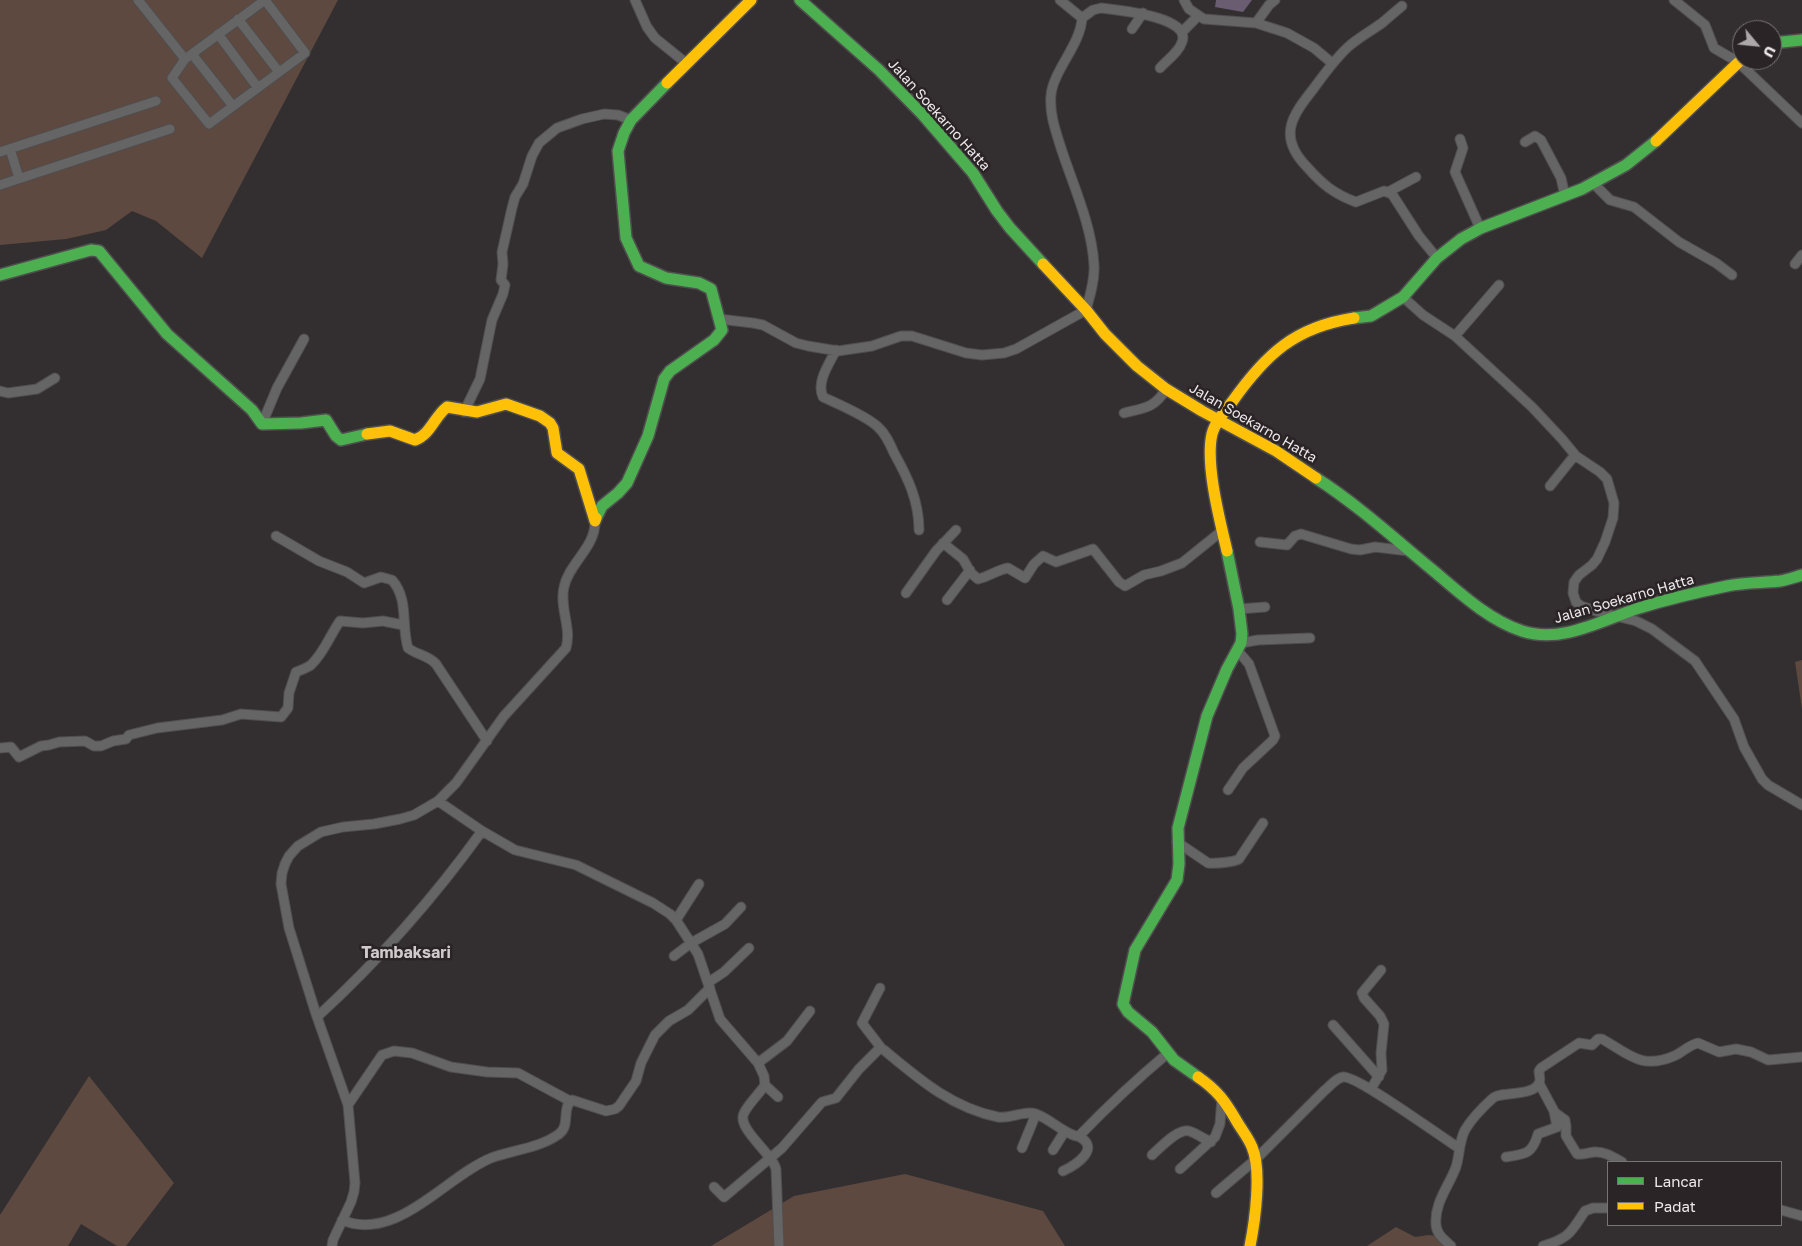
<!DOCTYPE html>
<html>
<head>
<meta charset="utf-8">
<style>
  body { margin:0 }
  #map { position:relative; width:1802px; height:1246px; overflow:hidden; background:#332f31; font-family:"Golos Text",sans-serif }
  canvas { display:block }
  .legend { position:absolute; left:1607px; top:1161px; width:175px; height:65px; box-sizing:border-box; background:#2a2426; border:1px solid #787374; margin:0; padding:6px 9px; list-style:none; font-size:15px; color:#ede9ea }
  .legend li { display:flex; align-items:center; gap:10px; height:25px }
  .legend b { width:25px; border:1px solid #787374 }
  .north { position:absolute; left:1732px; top:20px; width:50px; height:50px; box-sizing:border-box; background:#2a2426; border:1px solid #787374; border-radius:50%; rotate:118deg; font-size:14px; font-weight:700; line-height:20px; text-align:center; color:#ede9ea }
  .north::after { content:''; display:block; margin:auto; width:18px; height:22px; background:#aca8a9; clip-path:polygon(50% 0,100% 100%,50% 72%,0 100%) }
</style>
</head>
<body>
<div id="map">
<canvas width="1802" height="1246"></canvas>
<ul class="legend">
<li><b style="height:6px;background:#4caf50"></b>Lancar</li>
<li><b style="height:6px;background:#ffc107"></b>Padat</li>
</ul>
<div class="north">U</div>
</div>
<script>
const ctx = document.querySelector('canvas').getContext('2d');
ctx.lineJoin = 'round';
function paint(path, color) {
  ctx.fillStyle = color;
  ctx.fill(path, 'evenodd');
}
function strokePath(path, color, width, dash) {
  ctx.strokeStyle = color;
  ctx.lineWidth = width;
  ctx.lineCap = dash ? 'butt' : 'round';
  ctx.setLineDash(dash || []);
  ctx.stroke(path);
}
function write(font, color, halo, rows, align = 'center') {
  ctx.font = font + ' "Golos Text",sans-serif';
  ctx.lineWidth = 5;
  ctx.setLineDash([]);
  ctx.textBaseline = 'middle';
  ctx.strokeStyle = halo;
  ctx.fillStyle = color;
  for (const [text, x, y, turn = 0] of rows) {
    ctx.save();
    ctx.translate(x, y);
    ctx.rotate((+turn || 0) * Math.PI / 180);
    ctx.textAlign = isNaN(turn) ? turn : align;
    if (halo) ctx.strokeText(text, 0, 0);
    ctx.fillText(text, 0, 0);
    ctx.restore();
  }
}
paint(new Path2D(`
  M0,0h338l-136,258 -46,-37 -24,-10 -26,19 -40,9 -66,6z
  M1802,660v49l-7,-47z
  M89,1076l85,107 -48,63h-9l-36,-22 -13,22h-68v-31z
  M905,1174l138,37 22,35h-354l83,-50z
  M1396,1227l19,10 13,-2 10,1 11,10h-82z`), '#5d493f');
paint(new Path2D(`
  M1216,0h36l-9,12 -28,-5z`), '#6a5c71');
const street = new Path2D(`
  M138,0l47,59
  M265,0l-80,59 -13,19 37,46 96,-71 -40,-53
  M635,0l12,27 8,11 31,25
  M1184,0l5,9 15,10 52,4 31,10 27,15 18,15
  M1674,0l31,25 9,23 24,14 64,61
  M1402,6c-6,5 -13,11 -20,17 -11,8 -24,15 -34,24 -13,12 -23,26 -34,41 -22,28 -37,48 -7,79 15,17 27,27 49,35l28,-11 8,3 27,42 18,22
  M1082,18l11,-8 8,-2c14,2 91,8 81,34 -3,10 -15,18 -22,26
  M238,19l41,53
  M1256,23l13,-18 6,-5
  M1132,29l11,-16
  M1182,32l16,-16
  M218,34l40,54
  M192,54l41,52
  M1460,139l3,9 -8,24 25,56
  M1525,142l10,-6 6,4 20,38 4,18
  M10,149l9,29
  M0,152l156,-51
  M1593,183l17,17 24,7 45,35 37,21 16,12
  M0,185l170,-56
  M1388,192l28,-15
  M1795,264l7,-9
  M1403,297l20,18 32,21 77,71 30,32 14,17 24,16 7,7 7,24 -1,15 -8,24 -8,17 -5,6 -13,10 -5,7 -1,11 3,9 5,4 18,6 37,9 16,8 43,32 39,58 10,28 18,32 6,6 34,20
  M719,319l34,4 10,2 33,18 12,3 30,5 34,-5 29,-10h11l54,17 16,2 22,-2 12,-4 70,-39c4,-14 9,-31 8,-45 -2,-39 -21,-80 -33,-117 -5,-16 -12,-35 -10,-53 2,-24 30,-51 31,-77l-22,-18
  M1455,336l44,-51
  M836,350c-7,14 -20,32 -13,47 15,7 44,19 55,30 8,7 12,17 16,26 14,25 25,48 25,77
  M0,391l8,2 29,-4 18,-11
  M464,412l16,-33 12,-59 11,-26 2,-9 -4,-5 2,-16 -1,-12 10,-44 3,-11 8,-13 9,-28 7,-13 18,-15 25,-9 22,-5 14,1 13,5
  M1124,413c20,-5 31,-5 42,-24
  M262,424l15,-36 27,-49
  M1550,486l25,-31
  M276,536l43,25 28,11 17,11 17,-6 11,3c17,19 9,45 16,68 9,7 20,7 28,16l51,77
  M1260,542l27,3 8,-9 6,-2 50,15 9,1 15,-3 34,4
  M943,543l20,16 8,14 7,6c10,-2 19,-9 30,-11l17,10 9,-14 9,-8 13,6 37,-13 26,33 6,4 19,-11 17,-4 21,-8 41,-33
  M906,593l30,-42 20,-21
  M947,600l23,-30
  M1239,609l26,-2
  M1241,643l17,-3 52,-2
  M0,748l11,-1 8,10 22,-11 8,-1 10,-3 26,-1 9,5h7l12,-5 13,-2 3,-4 28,-7 65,-8 19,-6 40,3 7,-9 1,-15 7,-21c5,-2 11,-4 15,-7 13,-12 19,-30 29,-44l23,2 20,-2 20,4
  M1228,790l15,-22 30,-28 2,-4 -26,-72 -11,-13
  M438,801l44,30 33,19 61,15 77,38 17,11 6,6 22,34 22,65 38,44 6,13 1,9c-6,9 -16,18 -21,28 -8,15 28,40 32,56l3,77
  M1177,842l31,21c6,1 27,-1 31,-4l24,-36
  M676,920l23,-36
  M674,956l17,-13 34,-19 16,-17
  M709,982l15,-10 25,-24
  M880,988l-18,35 20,26
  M317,1017c61,-56 116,-118 165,-186
  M1333,1025l46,52
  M758,1063l29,-22 23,-30
  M765,1085l13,12
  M1371,1089l11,-19 -1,-17 3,-29 -4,-8 -16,-18 -2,-5 19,-23
  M348,1105l34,-50 12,-4 18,2 39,14 36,5 31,1 52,28
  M1554,1112l11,8 1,6v10l11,18c6,1 10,-1 17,-2 10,-1 19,5 28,10
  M1022,1148l14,-34
  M1053,1150l12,-19
  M1152,1155c8,-7 26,-27 37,-24 7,2 15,8 22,11
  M1506,1157c20,-3 26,-3 32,-23l19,-7 -3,-16 -15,-28
  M1180,1169l35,-32 5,-13 2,-27
  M1063,1171c13,-6 39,-23 15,-35
  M714,1187l10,10 58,-49 40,-46 14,-4 23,-29 21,-21 4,2c35,29 68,58 114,67 12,2 27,-7 38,-3 14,5 26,18 40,22l4,-1c28,-29 57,-56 88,-82
  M1216,1193l39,-33 69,-69c6,-5 12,-13 19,-14 14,-2 98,60 116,71
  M1781,1210l21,6
  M342,1220c54,23 103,-43 149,-62 22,-8 49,-10 68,-24 12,-9 2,-26 13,-34l34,11 9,-2 4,-3 17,-25 5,-18 14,-28 14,-14 19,-11 22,-22
  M332,1246l1,-6 18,-38 3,-10 1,-9 -7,-78 -32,-91 -27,-86 -8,-44 1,-11 3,-9 4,-8 9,-10 23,-14 22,-5 31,-3 26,-5 14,-4 24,-14 18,-18 48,-67 62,-68c6,-20 -7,-41 -2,-61 5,-24 32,-40 31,-66
  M1451,1246c-7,-7 -14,-11 -15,-21 -2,-22 13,-39 20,-58 4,-13 3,-26 9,-37 7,-12 18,-23 28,-32 8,-7 40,-1 46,-15 2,-3 0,-8 0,-12l2,-3 38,-25 13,2 6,-6h4c27,15 39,31 72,17 9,-4 15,-11 24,-13l21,9 17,-3 15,3 17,8 34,-3
  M1543,1246c27,-8 28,-14 42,-35l8,-3h15`);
const fast = new Path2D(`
  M800,0l79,70 43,44 51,59 24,38 13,17 33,36
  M1772,43l30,-3
  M0,275l91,-25 8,1 68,83 85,76 10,14 39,-1 25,-3 10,16 5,4 26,-6
  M1354,318l17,-2 32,-19 34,-39 24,-19 20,-11 101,-39 44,-24 30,-24
  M1316,478c42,27 80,62 119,94 26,22 54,48 87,59 40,13 80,-11 117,-23 29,-9 59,-16 88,-22 18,-4 35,-3 53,-5 7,-1 15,-4 22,-6
  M596,518l6,-12 16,-13 9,-10 21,-47 16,-57 6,-8 44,-31 8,-10 -11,-41 -12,-6 -33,-5 -27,-12 -13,-28 -8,-87 6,-18 7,-13 36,-37
  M1198,1077l-24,-17 -22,-28 -24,-20 -5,-8 12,-54 42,-70 2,-16 -1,-36 29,-112 20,-47 14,-26 1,-9 -3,-25 -12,-58`);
const slow = new Path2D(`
  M667,83l84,-83
  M1656,141l86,-82
  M1043,264l43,46 19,24 32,32 29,23 36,22 74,40 40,27
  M367,434l23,-3 25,9c16,-6 19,-23 32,-33l30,5 29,-8 34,12 10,7 3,5 4,25 22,16 16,52 1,-3
  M1227,551c-7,-30 -22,-87 -15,-117 3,-12 13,-23 20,-32 34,-48 63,-75 122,-84
  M1198,1077c19,13 27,24 38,43 5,9 12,17 16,27 10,23 3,74 -2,99`);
strokePath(street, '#504e4f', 11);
strokePath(fast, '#504e4f', 14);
strokePath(slow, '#504e4f', 14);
strokePath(street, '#666566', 9);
strokePath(fast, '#4caf50', 11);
strokePath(slow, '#ffc107', 11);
write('14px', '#ede9ea', '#2a2426', [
  ["Jalan Soekarno Hatta",939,115,48],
  ["Jalan Soekarno Hatta",1253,423,30],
  ["Jalan Soekarno Hatta",1624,599,-16]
]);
write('bold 16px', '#d1cacc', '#2a2426', [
  ["Tambaksari",406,953]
]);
</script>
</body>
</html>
